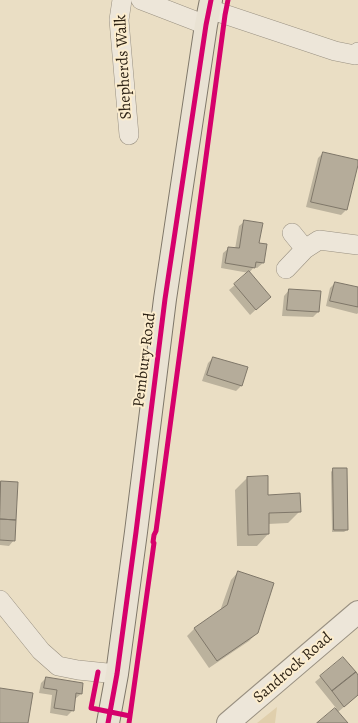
<!DOCTYPE html>
<html>
<head>
<meta charset="utf-8">
<style>
  body { margin:0 }
  canvas { display:block; background:#eadec4 }
</style>
</head>
<body>
<canvas width="358" height="723"></canvas>
<script>
const ctx = document.querySelector('canvas').getContext('2d');
ctx.lineJoin = 'round';
function paint(path, color) {
  ctx.fillStyle = color;
  ctx.fill(path, 'evenodd');
}
function strokePath(path, color, width, dash) {
  ctx.strokeStyle = color;
  ctx.lineWidth = width;
  ctx.lineCap = dash ? 'butt' : 'round';
  ctx.setLineDash(dash || []);
  ctx.stroke(path);
}
function write(font, color, halo, rows, align = 'center') {
  ctx.font = font + ' Alegreya,serif';
  ctx.lineWidth = 4;
  ctx.setLineDash([]);
  ctx.textBaseline = 'middle';
  ctx.strokeStyle = halo;
  ctx.fillStyle = color;
  for (const [text, x, y, turn = 0] of rows) {
    ctx.save();
    ctx.translate(x, y);
    ctx.rotate((+turn || 0) * Math.PI / 180);
    ctx.textAlign = isNaN(turn) ? turn : align;
    if (halo) ctx.strokeText(text, 0, 0);
    ctx.fillText(text, 0, 0);
    ctx.restore();
  }
}
paint(new Path2D(`
  M277,707l-2,16h-18z`), '#e0cfac');
paint(new Path2D(`
  M323,153l35,8 -12,49 -5,5 -35,-8 12,-49z
  M245,221l13,23 5,19 -6,5 -3,-1 -5,6 -28,-5 2,-15 6,-5 6,1 4,-23z
  M249,273l15,29 -14,13 -21,-25z
  M335,283l23,5v25l-1,1 -31,-8 4,-18z
  M289,290l29,22 -5,5 -31,-1 2,-20z
  M213,358l28,28 -5,5 -34,-10 6,-18z
  M333,469l14,61 -3,2h-12l-1,-60z
  M247,478l21,18 32,15 -12,12 -20,1v10l-11,12h-20l-2,-56z
  M2,482l12,58 -5,6 -9,-1v-61z
  M238,572l19,61 -8,8 -40,27 -22,-32 7,-7 26,-18 11,-31z
  M343,658l15,19v18l-20,17 9,11h-28l17,-15 -21,-26z
  M46,678l36,5 -1,11 -6,5 -2,11 -6,6 -17,-3 2,-18 -13,-2 2,-10z`), '#0003');
const building = new Path2D(`
  M323,152l35,8v5l-11,45 -36,-8z
  M244,220l19,3 -4,20 8,1 -3,19 -8,-1 -1,6 -30,-5 3,-16 11,1z
  M249,271l22,26 -15,13 -22,-26z
  M335,282l23,5v20l-28,-6z
  M289,289l32,2 -2,21 -32,-2z
  M213,357l35,10 -6,19 -35,-11z
  M333,468h14l1,62h-14z
  M268,476v19l32,-2 1,19 -32,1v21l-21,1 -1,-58z
  M1,481l17,1 -2,38 -16,-1z
  M0,519l16,1 -1,21 -15,-1z
  M238,571l36,12 -16,50 -41,28 -23,-33 33,-23z
  M343,657l13,15 -24,19 -12,-15z
  M356,672l2,3v20l-14,12 -12,-16z
  M46,677l37,6 -1,11 -6,-1 -2,18 -20,-3 3,-18 -13,-2z
  M0,688l33,5 -5,30h-28z
  M335,708l13,15h-31z`);
paint(building, '#b5ac9a');
strokePath(building, '#7f7769', 1);
const minor = new Path2D(`
  M122,0l-3,20 10,115
  M141,0l65,25
  M209,9l126,42 20,4 3,-3
  M292,233l13,16
  M286,269l19,-20 14,-9 39,5
  M0,600l41,51 17,15 20,4 39,4`);
const tertiary = new Path2D(`
  M228,723l130,-111`);
const primary = new Path2D(`
  M108,723l9,-49 19,-142 29,-233 41,-274 5,-25`);
strokePath(minor, '#999081', 20);
strokePath(tertiary, '#999081', 24);
strokePath(primary, '#7f7769', 24);
strokePath(minor, '#ede6d9', 19);
strokePath(tertiary, '#ede6d9', 22);
strokePath(primary, '#e9e2d3', 22);
strokePath(new Path2D(`
  M98,672l-7,36 39,8
  M108,723l9,-49 19,-142 29,-233 41,-274 5,-25
  M129,723l25,-180 -1,-1 1,-7 2,-4 69,-516 3,-15`), '#d6006c', 5);
write('16px', '#2f2416', '#fcedce', [
  ["Shepherds Walk",124,67,-93],
  ["Pembury Road",145,360,-83],
  ["Sandrock Road",293,668,-41]
]);
</script>
</body>
</html>
